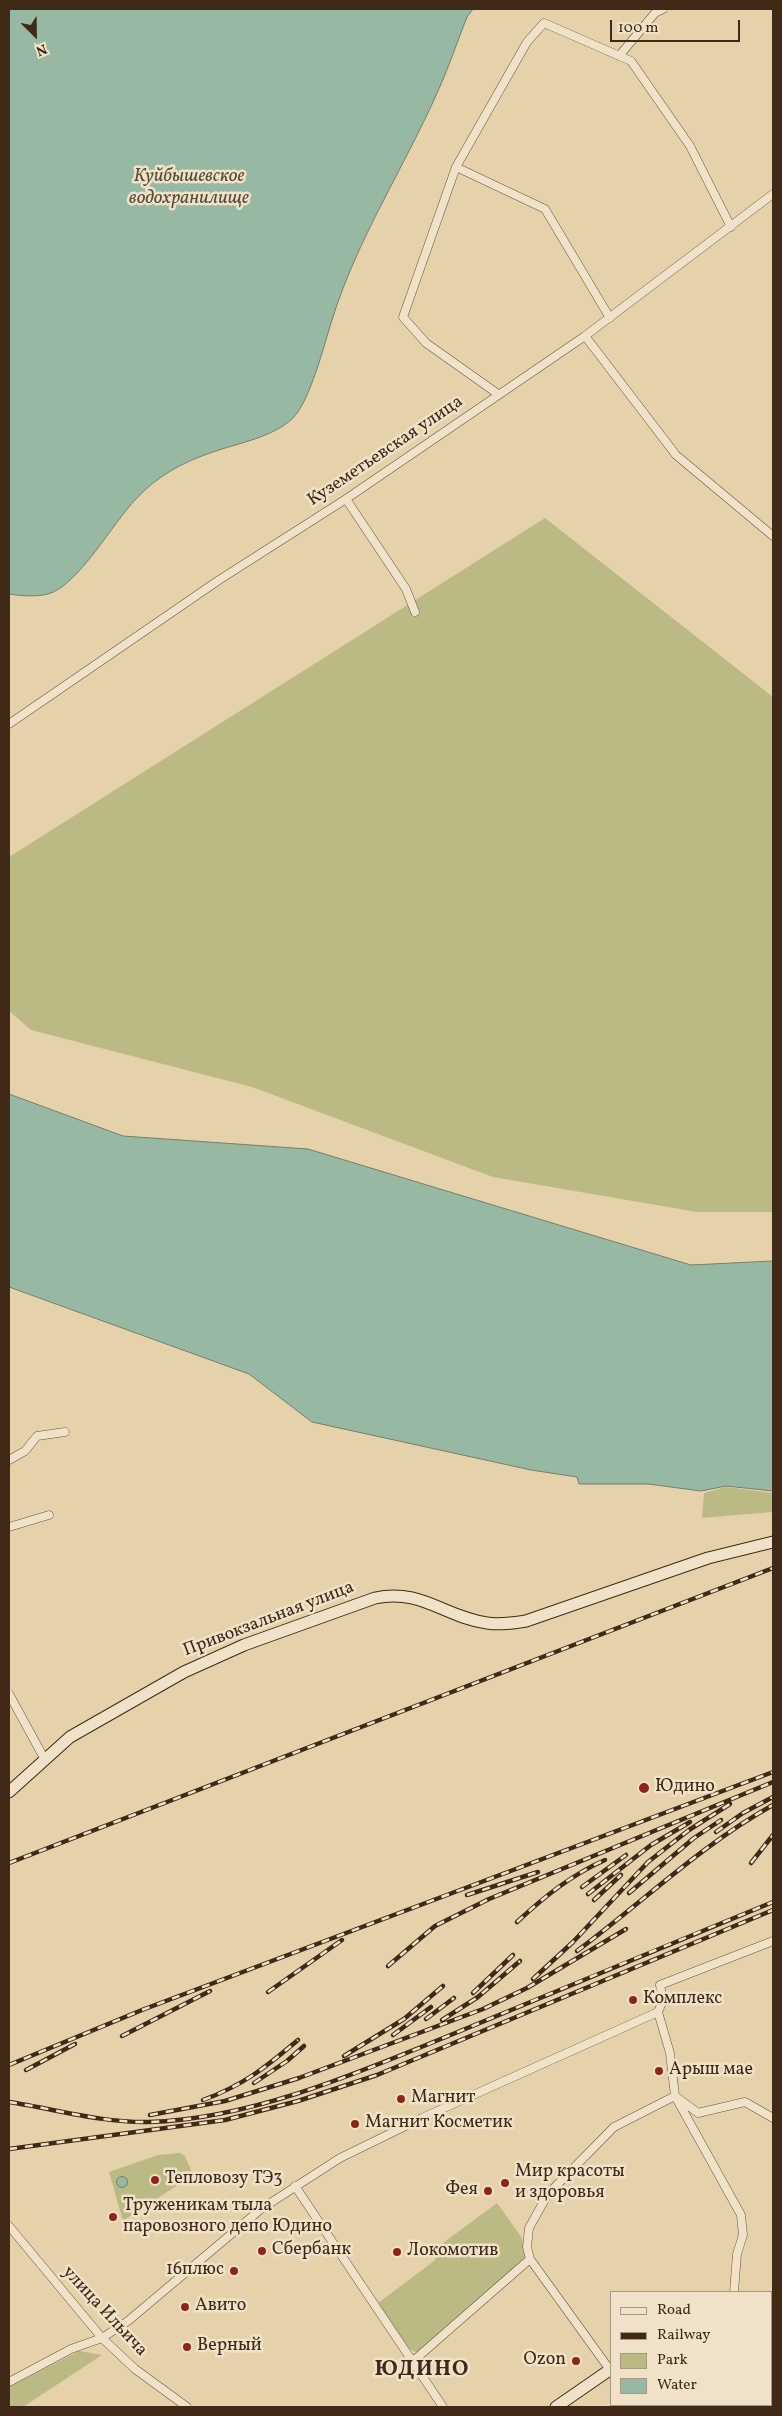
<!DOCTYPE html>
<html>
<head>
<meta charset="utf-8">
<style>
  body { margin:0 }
  #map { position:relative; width:782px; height:2416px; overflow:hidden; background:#e6d2aa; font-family:Vollkorn,serif }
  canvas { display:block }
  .frame { position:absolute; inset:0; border:10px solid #402917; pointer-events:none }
  .legend { position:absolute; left:610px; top:2291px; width:162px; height:115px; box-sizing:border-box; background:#efe2c8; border:1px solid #a99881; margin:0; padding:6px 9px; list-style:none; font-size:15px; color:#402917 }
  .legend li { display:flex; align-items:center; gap:10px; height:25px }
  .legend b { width:25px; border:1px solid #a99881 }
  .north { position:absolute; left:10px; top:10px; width:50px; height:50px; -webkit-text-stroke:4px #efe2c8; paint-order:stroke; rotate:157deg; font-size:14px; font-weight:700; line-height:20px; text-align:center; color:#402917 }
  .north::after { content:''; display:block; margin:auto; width:18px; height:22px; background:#402917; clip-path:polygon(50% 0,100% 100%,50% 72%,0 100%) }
  .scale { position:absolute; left:610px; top:20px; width:130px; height:22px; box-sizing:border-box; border:2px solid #402917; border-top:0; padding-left:6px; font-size:15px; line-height:18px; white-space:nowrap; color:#402917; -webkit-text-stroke:4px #efe2c8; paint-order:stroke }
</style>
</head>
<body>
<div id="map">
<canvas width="782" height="2416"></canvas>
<div class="frame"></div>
<ul class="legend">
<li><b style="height:6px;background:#efe2c8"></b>Road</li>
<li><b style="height:6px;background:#402917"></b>Railway</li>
<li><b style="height:14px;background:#bbba84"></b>Park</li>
<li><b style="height:14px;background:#97b8a3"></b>Water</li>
</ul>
<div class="north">N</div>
<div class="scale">100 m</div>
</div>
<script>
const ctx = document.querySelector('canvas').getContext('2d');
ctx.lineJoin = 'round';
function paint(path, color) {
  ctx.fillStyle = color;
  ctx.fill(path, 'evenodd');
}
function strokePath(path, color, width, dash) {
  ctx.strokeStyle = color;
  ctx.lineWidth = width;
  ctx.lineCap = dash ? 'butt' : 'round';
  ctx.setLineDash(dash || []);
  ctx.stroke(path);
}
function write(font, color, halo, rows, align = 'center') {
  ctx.font = font + ' Vollkorn,serif';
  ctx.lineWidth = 5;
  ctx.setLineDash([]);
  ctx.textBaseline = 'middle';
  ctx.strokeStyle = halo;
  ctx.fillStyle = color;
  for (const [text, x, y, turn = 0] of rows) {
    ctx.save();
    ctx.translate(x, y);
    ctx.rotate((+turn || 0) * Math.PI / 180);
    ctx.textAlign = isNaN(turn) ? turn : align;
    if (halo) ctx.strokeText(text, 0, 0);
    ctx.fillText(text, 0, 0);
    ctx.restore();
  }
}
paint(new Path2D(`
  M545,518l228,179v515h-76l-204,-35 -241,-90 -221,-57 -22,-19v-154z
  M726,1487l47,6v19l-71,6 2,-25z
  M180,2153l5,3 8,19 -70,46 -14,-49 49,-17z
  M497,2203l23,32 10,24 -110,95 -11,-5 -31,-46 56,-42 9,-18z
  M79,2351l23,4 -79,52h-14v-20z
  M771,2352l2,4v51h-157l-2,-2h157z`), '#bbba84');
const water = new Path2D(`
  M9,9h464l-6,8c-10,25 -18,50 -29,74 -34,77 -81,148 -106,229 -8,25 -22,82 -40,99 -21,19 -54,24 -79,33 -30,10 -56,24 -77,47 -22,22 -58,87 -88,95 -12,3 -27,2 -39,0z
  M9,1094l114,42 185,13 383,116 82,-4v230l-47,-5 -25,5 -53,-7h-69l-2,-7 -46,-7 -219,-48 -63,-48 -240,-87z
  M116.5 2182a5.5 5.5 0 1 1 11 0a5.5 5.5 0 1 1-11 0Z`);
paint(water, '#97b8a3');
strokePath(water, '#747f6b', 1);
const minor = new Path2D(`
  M619,56l36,-43 8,-4
  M456,167l89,42 65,109
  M585,336l91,119 97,81
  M498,394l-72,-51 -23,-26 53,-150 71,-125 17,-19 87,38 59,85 41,81
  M346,499l60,90 9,23
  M9,724l210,-144 127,-81 239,-163 188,-142
  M9,1460l16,-9 12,-15 28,-4
  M9,1527l40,-12
  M9,1694l35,64
  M295,2186l148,221
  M9,2226l93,112 33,31 52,38
  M734,2292l3,-38 6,-19 -2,-20 -66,-119 -5,-43 -12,-41 5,-12 -3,-15 113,-44
  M412,2362l118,-103
  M610,2370l-80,-111 -3,-12 2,-19 19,-34 66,-67 61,-31 23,17 47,-11 28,16
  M9,2382l62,-33 31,-11 26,-17 133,-112 79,-51 82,-40 236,-106`);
const secondary = new Path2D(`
  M9,1792l61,-55 114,-65 60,-27 131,-47c46,-10 69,19 112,25 13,2 26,0 39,-2l182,-63 65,-16
  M771,2327h2
  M556,2407l55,-38`);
strokePath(minor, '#6a533c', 9);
strokePath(secondary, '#402917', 13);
strokePath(minor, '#efe2c8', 8);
strokePath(secondary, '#efe2c8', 11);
const rail = new Path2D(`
  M716,1832l27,-19 30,-16
  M9,1863l764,-295
  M751,1863l22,-28
  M582,1887l44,-32
  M629,1893l65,-55 27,-18
  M588,1894l63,-49 39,-23
  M467,1895l71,-23
  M594,1900l27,-25
  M517,1922c27,-25 54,-47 88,-62
  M577,1951c66,-49 124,-106 196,-146
  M388,1966l47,-40 54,-27 284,-117
  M533,1979l40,-37 75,-80 41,-32 41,-26
  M268,1992l74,-52
  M473,1993l40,-38
  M426,2019l28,-21
  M442,2020l36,-23 42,-36
  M393,2035l38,-28
  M122,2036l88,-45
  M344,2056l60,-37 39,-33
  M9,2065l133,-55 631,-238
  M26,2070l49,-26
  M254,2083l33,-22 17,-15
  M203,2100c41,-15 63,-33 95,-60
  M9,2102c46,7 93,21 140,20 107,-3 223,-55 321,-95 101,-42 202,-84 303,-125
  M150,2115l75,-14 74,-23 184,-69 44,-21 99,-59
  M9,2149l216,-29 73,-19 79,-26 396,-165`);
strokePath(rail, '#402917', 4.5);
strokePath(rail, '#efe2c8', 2.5, [8]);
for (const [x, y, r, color] of [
  [644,1788,6,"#8f2418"],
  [633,2000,5,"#8f2418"],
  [659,2071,5,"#8f2418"],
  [401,2099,5,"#8f2418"],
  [355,2124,5,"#8f2418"],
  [155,2180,5,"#8f2418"],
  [505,2183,5,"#8f2418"],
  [488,2191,5,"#8f2418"],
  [113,2217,5,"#8f2418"],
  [262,2251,5,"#8f2418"],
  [397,2252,5,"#8f2418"],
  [234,2271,5,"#8f2418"],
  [185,2307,5,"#8f2418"],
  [187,2347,5,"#8f2418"],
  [576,2361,5,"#8f2418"]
]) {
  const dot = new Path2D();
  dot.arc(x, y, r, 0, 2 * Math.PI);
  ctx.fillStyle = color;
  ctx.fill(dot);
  strokePath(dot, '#efe2c8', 2);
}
write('18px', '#402917', '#efe2c8', [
  ["Куземетьевская улица",386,452,-34],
  ["Привокзальная улица",269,1620,-21],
  ["улица Ильича",104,2312,47]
]);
write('18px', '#402917', '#efe2c8', [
  ["Юдино",655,1788],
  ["Комплекс",643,2000],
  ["Арыш мае",669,2071],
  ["Магнит",411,2099],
  ["Магнит Косметик",365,2124],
  ["Мир красоты",515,2173],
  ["и здоровья",515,2194],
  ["Тепловозу ТЭ3",165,2180],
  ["Фея",478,2191,"right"],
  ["Труженикам тыла",123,2207],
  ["паровозного депо Юдино",123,2228],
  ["Сбербанк",272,2251],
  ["Локомотив",407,2252],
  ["16плюс",224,2271,"right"],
  ["Авито",195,2307],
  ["Верный",197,2347],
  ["Ozon",566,2361,"right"]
], 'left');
write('italic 19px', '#564d3a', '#efe2c8', [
  ["Куйбышевское",189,178],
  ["водохранилище",189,200]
]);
ctx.letterSpacing = '1px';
write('bold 22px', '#402917', '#efe2c8', [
  ["ЮДИНО",422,2371]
]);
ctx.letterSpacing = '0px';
</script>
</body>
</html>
